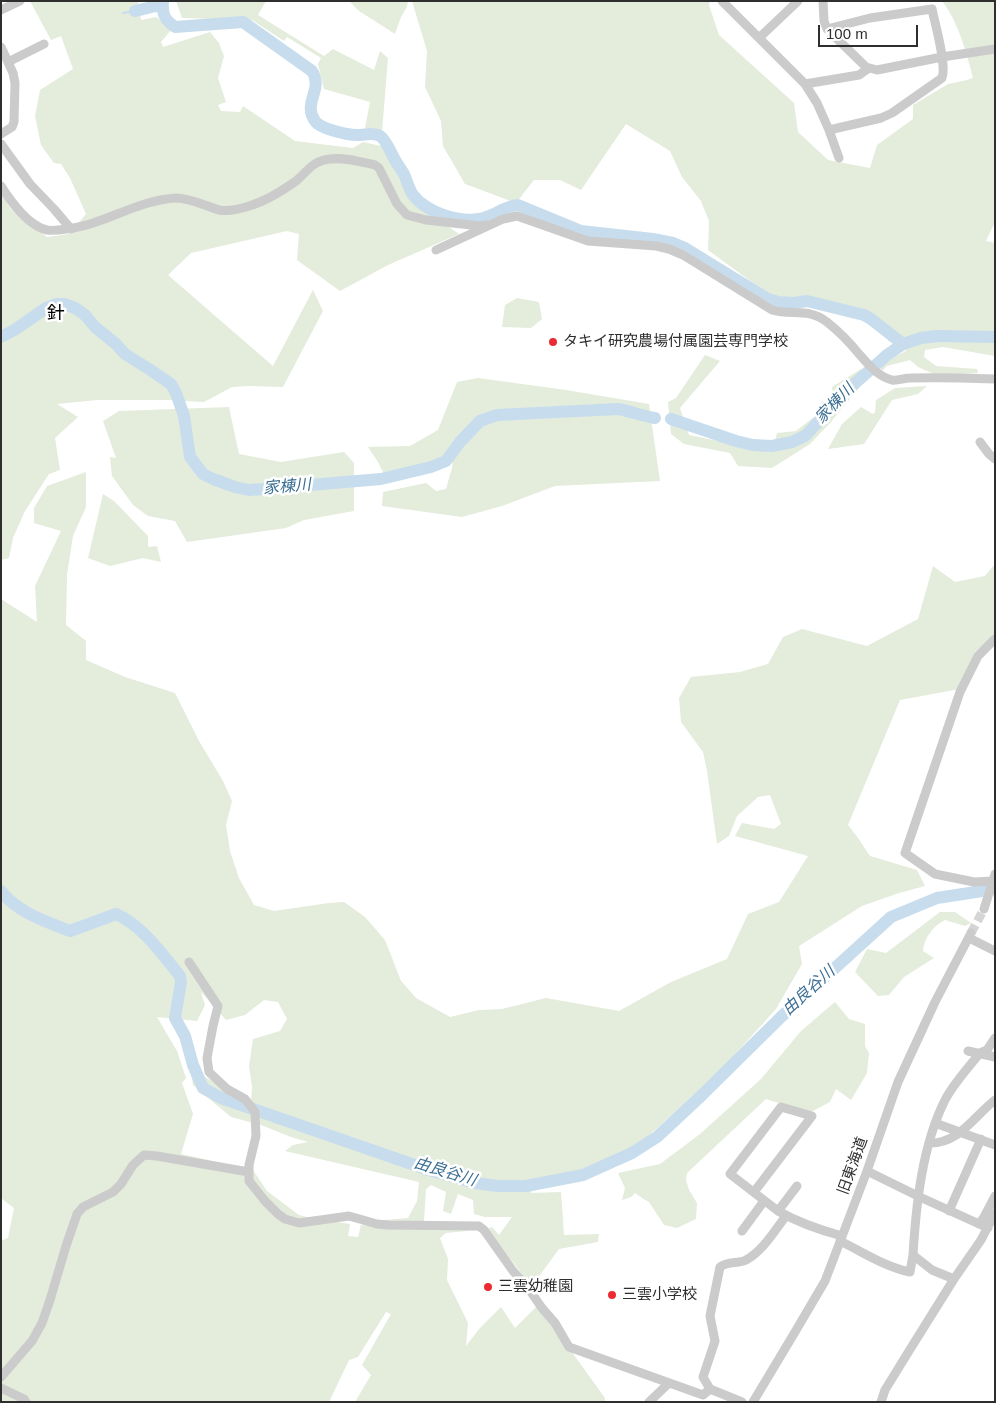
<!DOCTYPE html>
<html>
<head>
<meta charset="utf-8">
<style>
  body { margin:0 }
  #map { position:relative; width:996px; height:1403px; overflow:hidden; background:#fff; font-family:Arial,sans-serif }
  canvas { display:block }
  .frame { position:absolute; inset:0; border:2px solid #2e2e2e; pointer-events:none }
  .scale { position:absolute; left:818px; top:25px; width:100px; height:22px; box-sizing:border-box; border:2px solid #2e2e2e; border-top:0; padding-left:6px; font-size:15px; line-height:18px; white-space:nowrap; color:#2e2e2e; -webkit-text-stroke:4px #fff; paint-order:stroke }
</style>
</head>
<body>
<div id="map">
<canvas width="996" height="1403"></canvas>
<div class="frame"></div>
<div class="scale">100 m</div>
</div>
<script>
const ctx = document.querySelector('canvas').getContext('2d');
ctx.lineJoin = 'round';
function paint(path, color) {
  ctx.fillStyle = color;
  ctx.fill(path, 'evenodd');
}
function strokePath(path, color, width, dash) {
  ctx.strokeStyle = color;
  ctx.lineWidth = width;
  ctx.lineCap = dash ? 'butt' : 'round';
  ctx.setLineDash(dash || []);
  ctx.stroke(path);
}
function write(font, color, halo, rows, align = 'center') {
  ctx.font = font + ' Arial,"Noto Sans JP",sans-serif';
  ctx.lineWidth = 5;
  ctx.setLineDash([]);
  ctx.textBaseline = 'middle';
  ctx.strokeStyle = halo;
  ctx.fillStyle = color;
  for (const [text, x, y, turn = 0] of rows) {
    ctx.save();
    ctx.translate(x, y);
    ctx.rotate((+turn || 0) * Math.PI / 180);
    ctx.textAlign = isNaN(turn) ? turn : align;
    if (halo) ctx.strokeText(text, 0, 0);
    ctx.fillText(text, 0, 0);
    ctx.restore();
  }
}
paint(new Path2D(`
  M30,1h108l3,19 15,-3 16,12 -11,13 2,5 47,-15 9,11 5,13 -6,22 8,24 -8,3 3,6 19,1 3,-6 52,35 58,7 10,-6 27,6 31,59 38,27 -71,31 -48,26 -43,-31 2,-26 -12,-3 -96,22 -23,22 105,91 40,-76 10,21 -40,76 -34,-1 -17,1 -28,15 -37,-2h-70l-40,4 21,13 -23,21 5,32 -11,4 -24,37 -12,27 -4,20 -8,2v-367l10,16 36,28 22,-3 17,-20 -16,-36 -9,-14 -7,-1 -13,-18 -6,-29 5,-26 33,-21 -12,-33 -10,4z
  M176,1h90l-8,14 66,41 9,-7 41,21 6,-19 8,7 -6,74 -17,-4 5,-26 -46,-13 -6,-25 3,-6 -34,-21 -3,4 -32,-21 -70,-2z
  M349,1h59l-1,6 -6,10 -6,17 -36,-23z
  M412,1h298l-1,4 10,30 75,68 4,29 30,28 42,8 7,-23 36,-26v-14l35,-21 15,-3 10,-3c-6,-24 -15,-57 -31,-77h53v221l-9,19 9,2v113l-52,-9 -18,3 -1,7 12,9 41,3 1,4 -42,2 -18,-8 -8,-7 -23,6 -6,6v-5l15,-11 10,-5 -2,-6 -16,-4 -4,-19 -20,-8 -36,-7 -53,-8 -67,-49 1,-29 -8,-20 -19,-24 -12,-26 -44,-27 -45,66 -21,-10h-26l-18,23 -51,-19 -22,-38 -2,-25 -16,-34 2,-36z
  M517,298l22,4 3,17 -11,9 -29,-1 3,-22z
  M705,355l15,6 -40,47 9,27 83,17 5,-19 19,-2 37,-29 -1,-15 29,-18 7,8 -38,46 -20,21 -38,24 -34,-2 -8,-13 -46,-9 -13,-10 -3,-32 8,-4z
  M478,378l88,12 83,14 11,77 -105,5 -53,20 -40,11 -80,-11 1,-14 43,-9 10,8 10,-2 6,-21 2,-15 -33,15 -35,10 -8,-16 -10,-15 42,-1 28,-16 19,-48z
  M927,386l-9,8 -26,6 -28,44 -36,5 14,-25 19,-17 12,7 2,-2 1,-12 19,-12z
  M229,407l10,47 42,8 63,-10 10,11v48l-50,9 -18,8 -99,14 -12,-21 -27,-5 -15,-11 -21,-29 -2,-19 6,1 -13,-37 16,-10z
  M86,472v35l-13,29 -6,39 -1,50 20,16v19l39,17 50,16 24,48 24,40 9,20 -6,24 4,26 9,27 15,27 20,6 55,-8 15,-1 21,15 20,23 16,41 15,17 34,19 29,-7 23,-1 44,-11 73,13 52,-29 56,-23 21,-45 31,-12 29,-46 -73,-20 7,-13 32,6 7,-5 -11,-29 -12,2 -21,19 -8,20 -12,8 -10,-73 -4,-19 -22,-30 -2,-24 12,-21 49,-5 28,-8 15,-27 19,-8 65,17 51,-27 15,-53 22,16 30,-6 10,-12v71l-20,17 -15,37 -60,11 -52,125 10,13 12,18 47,14 8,16 -26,7 -37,13 -63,40 3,18 -26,45 -56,62 -85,77 -55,23 -43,7 -6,15 30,-1 3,43 35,-1 -1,8 -39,7 -27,37 -46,-57 6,-2 7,8 13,-18h-27l-11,-3 -1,-14 -15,-6 -7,20 -8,-3 3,-19 -15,-7 -5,4 -2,32h-49l33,-3 9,-17 2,-19 -134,-31 8,-6 15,-3 -17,-5 -30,-12 -30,-8 -38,-32 -2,-11h9l51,30 1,-17 -3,-21 4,-27 27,-8 7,-12 -9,-17 -14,-2 -19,15 -19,5 -25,-28 4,13 -8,16 -40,-4 20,34 9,27 -4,5 11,31 -12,40 72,16 14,21 32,24 12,3 39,6 -2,12 10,1 3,-12 16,1 102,1 -3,3 -30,3 -6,5 8,21 -1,21 21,43 -2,23 13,-17 22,-22 14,21 23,-23 67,93v4h-250l16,-27 -9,-10 29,-51 -5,-2 -28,45 -9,3 -20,42h-328v-161l7,-3 6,-30 -13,-10v-599l36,23 -2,-36 26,-55 -27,-8v-15l13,-22z
  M103,494l11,7 34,35v11l9,-1 4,16 -18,-4 -33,8 -22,-8z
  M940,912h15l16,11 -6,3 -20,-6c-12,6 -21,18 -22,31l11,7 -30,19 -15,18 -11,1 -23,-24 12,-23 19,4z
  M835,1002l14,17 16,5v22l4,7 -2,20 -16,27 -15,-11 -6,13 -21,11 -43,-14 -79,74 -1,7 3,10 8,13 -1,16 -19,9 -13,-3 -15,-23 -7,-4 -7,-5 -4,4 -9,3 3,-12 -7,-15 42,-9 40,-30 61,-55 40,-48z`), '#e4ecdc');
strokePath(new Path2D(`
  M123,13l12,-2`), '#c7dded', 2);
strokePath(new Path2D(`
  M163,1c-1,13 1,18 12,26l68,-5 69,49c12,18 -10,32 3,50 5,8 33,14 42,14 8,0 16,-3 23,1 6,4 10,15 14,22 3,6 7,11 10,16 3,7 5,15 9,21 14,18 45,27 66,24 14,-2 25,-13 39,-14l63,26 72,8 20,4 12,5 83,51 10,3 16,1 13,-2 57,14 7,4 32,25
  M135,11l21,-5 7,1
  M1,337l15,-8 30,-21 10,-4h8l11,4 10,7 10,12 21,17 9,10 24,15 22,15 5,9 8,23 6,41 13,17 10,5 22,8 14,3 47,-3 2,-1 83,-7 50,-12 15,-6 14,-19 20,-21 17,-6 121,-6c12,2 24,7 37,9
  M671,419l65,22 17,4 19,1 20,-4 13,-6 48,-51 34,-30 16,-11 18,-6 16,-2 58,1
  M1,891c17,22 44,30 69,40l46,-17c27,12 46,40 64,62l1,6 -6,36 10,18 8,29 10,23 18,10 208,72 46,13 23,3h28l57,-11 49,-22 25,-16 45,-42 79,-78 110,-100 46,-19 58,-9`), '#c7dded', 12);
strokePath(new Path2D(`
  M971,933l13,-24`), '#d5d5d5', 9, [9, 4.5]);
strokePath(new Path2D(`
  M722,1l83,83 12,19 12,27 10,28
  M823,1l1,20 3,8 39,38 11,3 65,-13 53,-8
  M1,10l19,-9
  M827,29l43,-11 62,-9c3,15 15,56 10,69l-50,35 -11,5 -52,12
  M759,38l39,-37
  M1,47l12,26 2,10 -1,39 -2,5 -11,7
  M8,62l36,-18
  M805,84l54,-9 10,-7
  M1,144l29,40 24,25 17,20
  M1,186c10,16 28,40 46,44 6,1 13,0 19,-1 38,-4 71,-29 110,-31 15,0 29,8 43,12 10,2 21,-1 30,-4 17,-5 33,-15 47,-25 12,-10 16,-20 34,-22 15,-2 31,3 45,6l4,3 18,36 10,11 19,5 54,6 6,-1
  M436,250l67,-31 14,-3 71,25 68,5 13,3 14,6 89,55c19,6 36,-3 55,12 10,8 24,22 32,32 10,11 18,22 33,26 5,1 12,-2 18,-2 28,-1 57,0 85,1
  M980,442l9,12 6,5
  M993,881l-19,1 -39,-8 -30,-21 55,-161 18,-36 17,-17
  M984,909l11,-35
  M969,938l26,13
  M189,962l29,44 -5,20 -6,32 2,14 18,17 18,10 10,13 1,24 -7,29v16l16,20 13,13 7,5 14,4 50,-7 28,8 11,1 91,1 5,4 29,41 13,14 16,23 13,15 14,24 134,48 7,-6
  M968,1051l27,6
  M935,1123l60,22
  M929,1143c30,1 45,-27 66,-43
  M867,1171l55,27 66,30
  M754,1192l58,-76 -31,-9 -51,67 48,37c21,12 42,19 64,25
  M778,1211l19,-25
  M949,1211l32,-72
  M979,1224l5,-7 11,-21
  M742,1231l22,-30
  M840,1241c23,11 45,26 70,31l3,-17 19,15 22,9
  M913,1255c3,-50 9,-109 32,-155 9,-17 23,-32 35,-47l7,-3 8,-12
  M1,1377l31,-36 10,-18 8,-23 16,-54 11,-32 6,-7 30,-15 8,-8 12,-19 11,-10 13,1 92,16
  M1,1388l23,11 2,3
  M649,1402l20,-19
  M742,1402l-32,-13 -7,-12 12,-36 -5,-25 10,-49c8,-6 18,-3 26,-7 17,-9 29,-30 40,-44
  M753,1402l42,-70 30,-51 42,-110 31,-89 37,-80 36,-69
  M881,1402l4,-12 24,-39 45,-72 27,-39 14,-27`), '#cbcbcb', 9);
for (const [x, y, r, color] of [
  [553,342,5,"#ea2b33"],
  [488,1287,5,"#ea2b33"],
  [612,1295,5,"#ea2b33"]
]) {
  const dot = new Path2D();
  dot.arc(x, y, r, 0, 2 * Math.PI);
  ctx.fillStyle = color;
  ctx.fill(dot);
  strokePath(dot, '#fff', 2);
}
write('15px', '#2e2e2e', '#fff', [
  ["タキイ研究農場付属園芸専門学校",563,342],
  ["三雲幼稚園",498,1287],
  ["三雲小学校",622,1295]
], 'left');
write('15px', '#2e2e2e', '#fff', [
  ["旧東海道",853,1166,-70]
]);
write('italic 16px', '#3a6d93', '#fff', [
  ["家棟川",835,404,-46],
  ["家棟川",287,487,-5],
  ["由良谷川",809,991,-42],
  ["由良谷川",445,1172,17]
]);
write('18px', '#000', '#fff', [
  ["針",56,314]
]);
</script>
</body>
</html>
